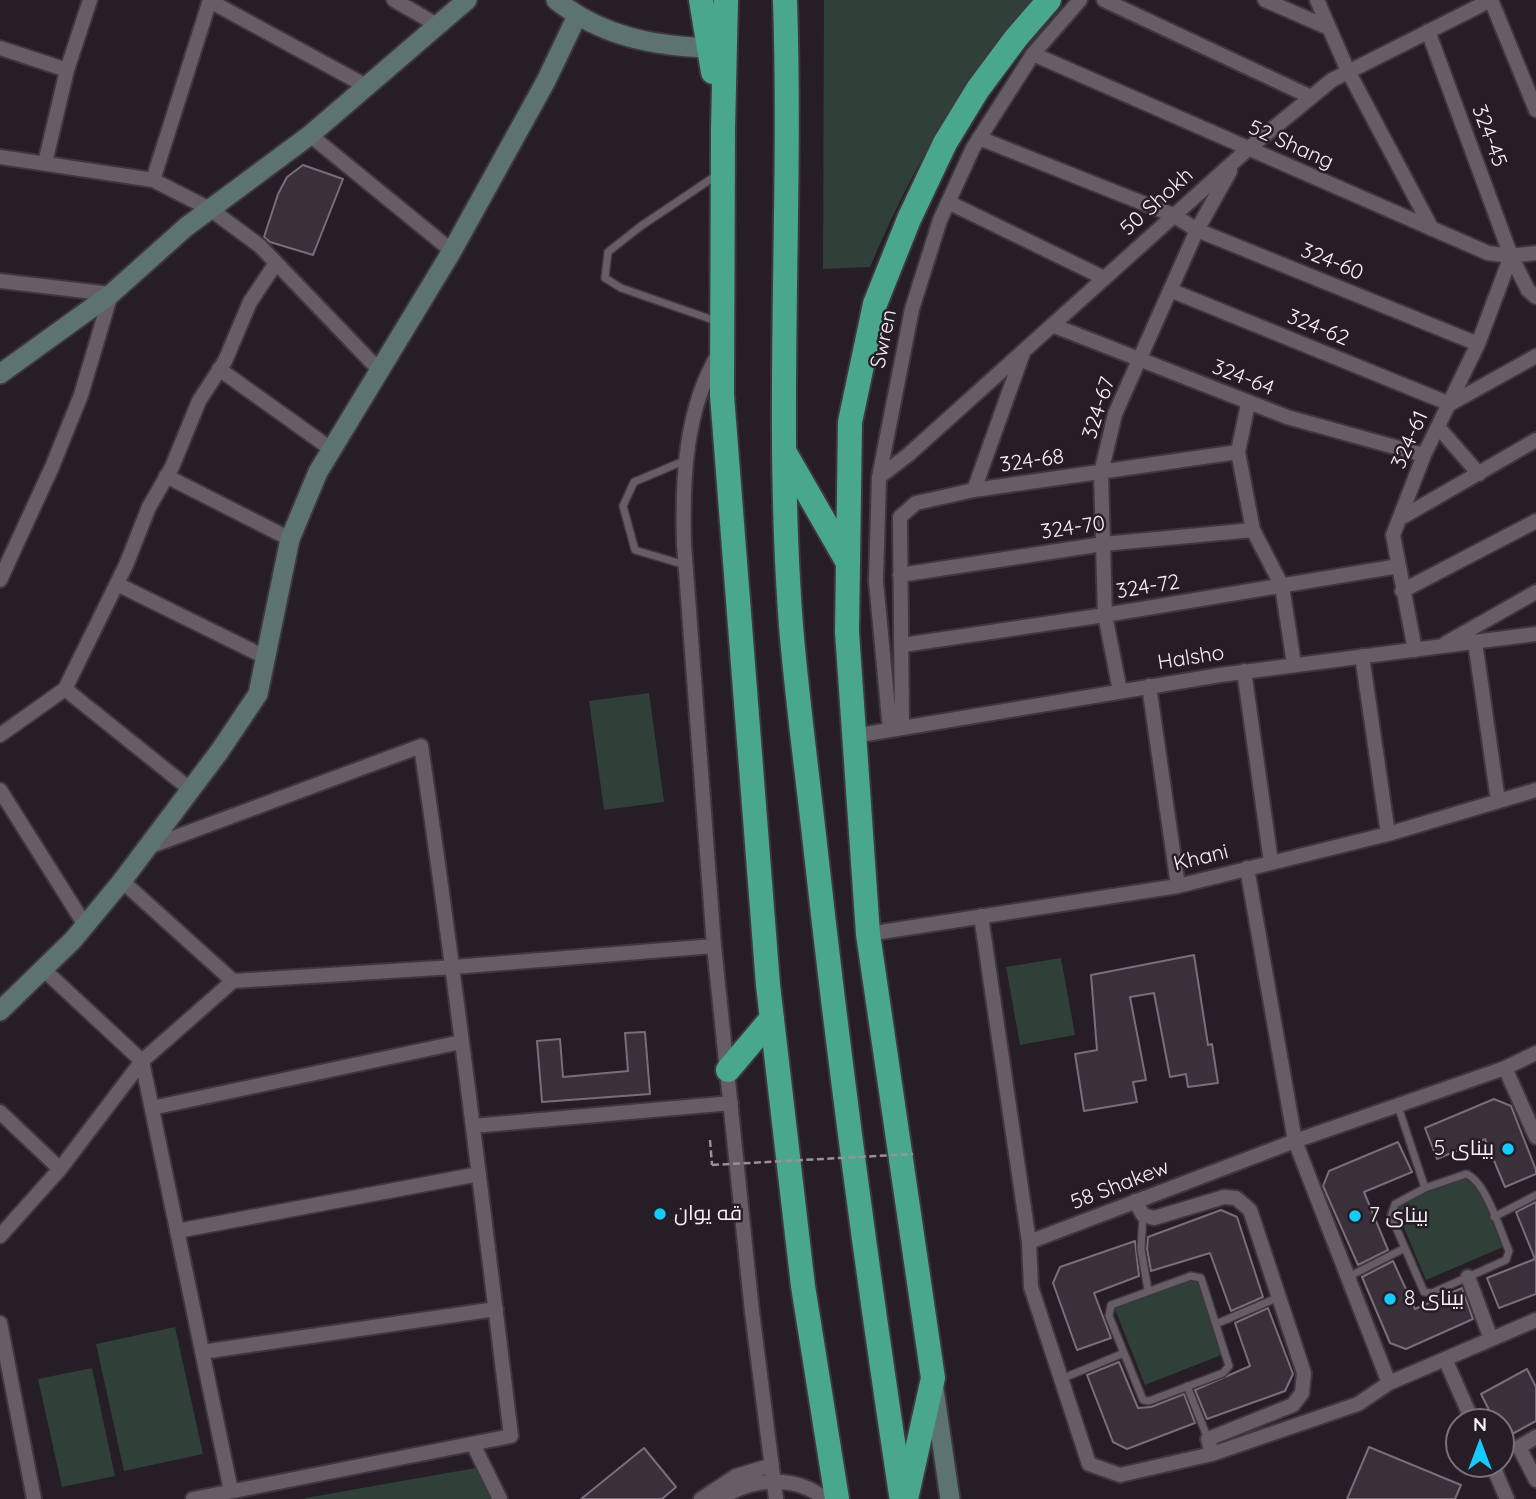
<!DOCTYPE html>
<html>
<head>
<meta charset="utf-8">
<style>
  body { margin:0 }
  #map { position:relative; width:1536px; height:1499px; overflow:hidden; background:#261d26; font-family:Quicksand,sans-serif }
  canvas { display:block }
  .north { position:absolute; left:1445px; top:1408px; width:70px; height:70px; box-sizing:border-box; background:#261d26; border:2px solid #7a727a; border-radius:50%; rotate:0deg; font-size:19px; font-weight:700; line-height:28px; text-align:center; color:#f8f2f8 }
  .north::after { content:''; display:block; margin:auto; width:24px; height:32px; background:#16cafb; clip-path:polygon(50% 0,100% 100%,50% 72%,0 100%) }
</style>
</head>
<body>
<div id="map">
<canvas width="1536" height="1499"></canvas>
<div class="north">N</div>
</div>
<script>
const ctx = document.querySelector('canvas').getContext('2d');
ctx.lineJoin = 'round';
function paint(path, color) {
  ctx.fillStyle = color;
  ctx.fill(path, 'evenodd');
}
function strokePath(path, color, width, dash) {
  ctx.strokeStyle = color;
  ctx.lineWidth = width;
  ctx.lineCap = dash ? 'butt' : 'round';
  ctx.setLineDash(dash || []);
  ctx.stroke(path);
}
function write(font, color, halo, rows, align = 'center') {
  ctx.font = font + ' Quicksand,Cairo,sans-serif';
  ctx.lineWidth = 5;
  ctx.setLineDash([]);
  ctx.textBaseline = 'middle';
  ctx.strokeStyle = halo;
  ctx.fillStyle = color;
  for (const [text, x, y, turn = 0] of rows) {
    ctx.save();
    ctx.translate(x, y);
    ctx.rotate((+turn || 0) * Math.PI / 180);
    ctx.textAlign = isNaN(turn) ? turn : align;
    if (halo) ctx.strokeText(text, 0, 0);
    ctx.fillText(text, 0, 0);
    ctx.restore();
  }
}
paint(new Path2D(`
  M824,0h207c-20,27 -43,53 -62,81 -39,58 -72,122 -99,186l-47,2z
  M649,693l15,109 -60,8 -15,-109z
  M1061,958l14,77 -55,10 -14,-78z
  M1470,1169l33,78 -77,33 -33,-78z
  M1195,1276l29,78 -79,31 -31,-78z
  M175,1327l28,127 -79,17 -28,-127z
  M92,1368l23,108 -53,11 -24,-108z
  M481,1467l15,32h-196z`), '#2e4037');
const building = new Path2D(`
  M303,165l40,14 -30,76 -43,-13 -6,-5 14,-43 9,-17z
  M1194,955l14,90 4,-1 6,39 -30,4 -2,-13 -16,3 -16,-84 -24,4 16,83 -13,2 4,20 -53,9 -9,-57 22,-4 -6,-75z
  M645,1032l5,62 -108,8 -5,-61 23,-2 3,38 65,-6 -3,-38z
  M1494,1099l17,7 25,64v4l-31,13 -20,-48 -48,20 -12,-31z
  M1398,1142l14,30 -48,20 24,58 -30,15 -35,-79 6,-15z
  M1536,1202v92l-37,14 -12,-30 48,-19 -19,-47z
  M1221,1210l16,7 26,80 -32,14 -21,-58 -59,18 -4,-22 1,-12z
  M1135,1241l4,35 -45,17 17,45 -34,12 -24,-67 7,-16z
  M1393,1261l22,48 47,-21 11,31 -67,30 -16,-6 -28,-66z
  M1268,1308l25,66 -8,17 -78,28 -12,-29 55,-24 -15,-43z
  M1119,1362l19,46 13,-1 33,-13 11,29 -68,26 -14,-7 -26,-67z
  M1527,1369l9,18v34l-35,19v-18h-6l-14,-28z
  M1369,1447l92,38 -6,14h-108z
  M644,1448l32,39 -14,12h-81z`);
paint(building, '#39303a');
strokePath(building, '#796e79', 2);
const lane = new Path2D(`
  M717,175l-76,51 -33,26 -3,26 16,10 98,34
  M685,565l-50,-15 -12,-44 11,-24 52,-22
  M1398,1106l27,82
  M1466,1174c20,7 34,57 43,77l-3,9 -74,33 -8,-1 -33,-76 4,-12 30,-16z
  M1143,1215l-2,34 7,41
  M1494,1217l42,-22
  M1191,1276l10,2 28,88 -6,7 -74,28 -6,-1 -34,-84 2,-11z
  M1348,1277l57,-29
  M1216,1324l63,-27
  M1061,1379l63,-26
  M1187,1386l21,53`);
const street = new Path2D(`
  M394,0l45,26
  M1104,0l207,97
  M1265,0l64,28
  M1317,0l31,71 84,158
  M1491,0l45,110
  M210,1l156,85
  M1428,31l83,225 17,34 8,7
  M0,48l67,22
  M1033,54l455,199 23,3 25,-3
  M310,135l142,116
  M979,138l194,77 24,15 281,114
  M0,157l153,23 57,29 50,37 119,124
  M45,163l22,-93 23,-70
  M153,180l57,-180
  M948,202l156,76
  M0,281l111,13 -30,101 -29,72 -52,113
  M1170,290l280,114 86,-48
  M1052,325l235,92 137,38
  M719,353c-34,56 -37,127 -35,191l30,402 38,366 24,187
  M219,369l112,80
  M1248,404l-10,48 15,78 29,56 12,78
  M1438,427l41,47
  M166,476l124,63
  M879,477l29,-22 340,-306 84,-69 159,-80
  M974,490l49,-137
  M1399,519l137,-79
  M900,575l203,-31 150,-14
  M117,584l148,73
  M1402,591l134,-70
  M1475,642l23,159
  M1446,643l90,-51
  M903,645l202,-30 294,-49
  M1415,650l-22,-115 31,-80 54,-111 33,-88
  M1362,656l26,178
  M1244,671l27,191
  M1149,686l29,200
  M65,689l126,101
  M1120,691l-15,-76 -4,-142 14,-59 82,-184 33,-59
  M902,728l-2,-211 16,-14 58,-13 264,-38
  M890,730l-14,-149 3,-104 33,-168 28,-89 33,-72 60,-94 47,-54
  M0,735l65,-46 61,-124 23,-58 23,-40 27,-66 26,-40 25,-59 26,-39
  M854,736l366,-61 316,-41
  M0,790l85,135
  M146,848l275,-102c34,229 62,460 90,690l-318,63
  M1247,868l48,273 94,242
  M122,881l111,100
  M981,916l48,326 266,-101 210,-73 31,-15
  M868,934l310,-48 210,-52 148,-44
  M43,969l99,92 89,430
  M1505,1068l31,69
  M152,1108l309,-66
  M0,1112l60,57
  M473,1126l258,-23
  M1135,1201l8,14 11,3 70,-21 12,1 14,12 54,163 -2,20 -9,12 -85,34 4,15
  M177,1231l302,-57
  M0,1236l60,-67 82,-108 91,-80 221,-14 260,-21
  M1029,1242l2,45 58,177 31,11 92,-21 146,-50 31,-21 147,-63
  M1468,1277l23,62
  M0,1323l34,176
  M202,1352l294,-43
  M1445,1359l28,63
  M1536,1437l-17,10 17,33
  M473,1444l27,55
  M1492,1464l15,35
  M701,1499l35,-23 36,-11
  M720,1499c31,-21 75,-25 105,0`);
const secondary = new Path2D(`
  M556,0c45,36 97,46 153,48
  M0,374l111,-80 75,-67 124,-92 157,-135
  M0,1011l73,-71 49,-59 97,-129 39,-58 32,-155 28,-67 134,-221 94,-170 31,-65
  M934,1389l16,110`);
const highway = new Path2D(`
  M701,0l12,72
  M726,0l-3,129 -1,266 46,590 35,301 34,213
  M785,0c7,209 -10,418 6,626 6,73 16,145 24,218 24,218 53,434 86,651
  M785,453l62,108
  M728,1070l44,-52
  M906,1499l27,-121 -65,-444 -21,-302 3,-210 25,-118 34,-85 36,-76 33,-54 38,-51 33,-38`);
strokePath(lane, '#3e373e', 10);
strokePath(street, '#3e373e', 18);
strokePath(secondary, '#3e373e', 23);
strokePath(highway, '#3e373e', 28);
strokePath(new Path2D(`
  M710,1140l2,25`), '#989198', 2.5, [7, 3.5]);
strokePath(lane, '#665d67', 7);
strokePath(street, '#665d67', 14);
strokePath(secondary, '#5d7372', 19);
strokePath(highway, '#49a78d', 24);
strokePath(new Path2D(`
  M712,1165l201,-11`), '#989198', 2.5, [7, 3.5]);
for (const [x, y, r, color] of [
  [1508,1149,7,"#16cafb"],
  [660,1214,7,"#16cafb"],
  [1355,1216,7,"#16cafb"],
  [1390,1299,7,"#16cafb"]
]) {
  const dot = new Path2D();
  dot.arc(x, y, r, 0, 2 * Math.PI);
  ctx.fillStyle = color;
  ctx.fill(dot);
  strokePath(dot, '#261d26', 2.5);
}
write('21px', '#f8f2f8', '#261d26', [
  ["324-45",1489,136,70],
  ["52 Shang",1291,145,24],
  ["50 Shokh",1157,202,-42],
  ["324-60",1332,262,22],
  ["324-62",1318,328,22],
  ["Swren",884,339,-78],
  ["324-64",1243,378,21],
  ["324-67",1099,408,-72],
  ["324-61",1410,440,-66],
  ["324-68",1032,461,-8],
  ["324-70",1073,528,-8],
  ["324-72",1148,587,-9],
  ["Halsho",1191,658,-9],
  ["Khani",1201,858,-14],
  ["58 Shakew",1120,1185,-21]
]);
write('21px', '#f8f2f8', '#261d26', [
  ["بيناى 5",1494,1149,"right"],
  ["قه یوان",674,1214],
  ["بيناى 7",1369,1216],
  ["بيناى 8",1404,1299]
], 'left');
</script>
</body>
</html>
